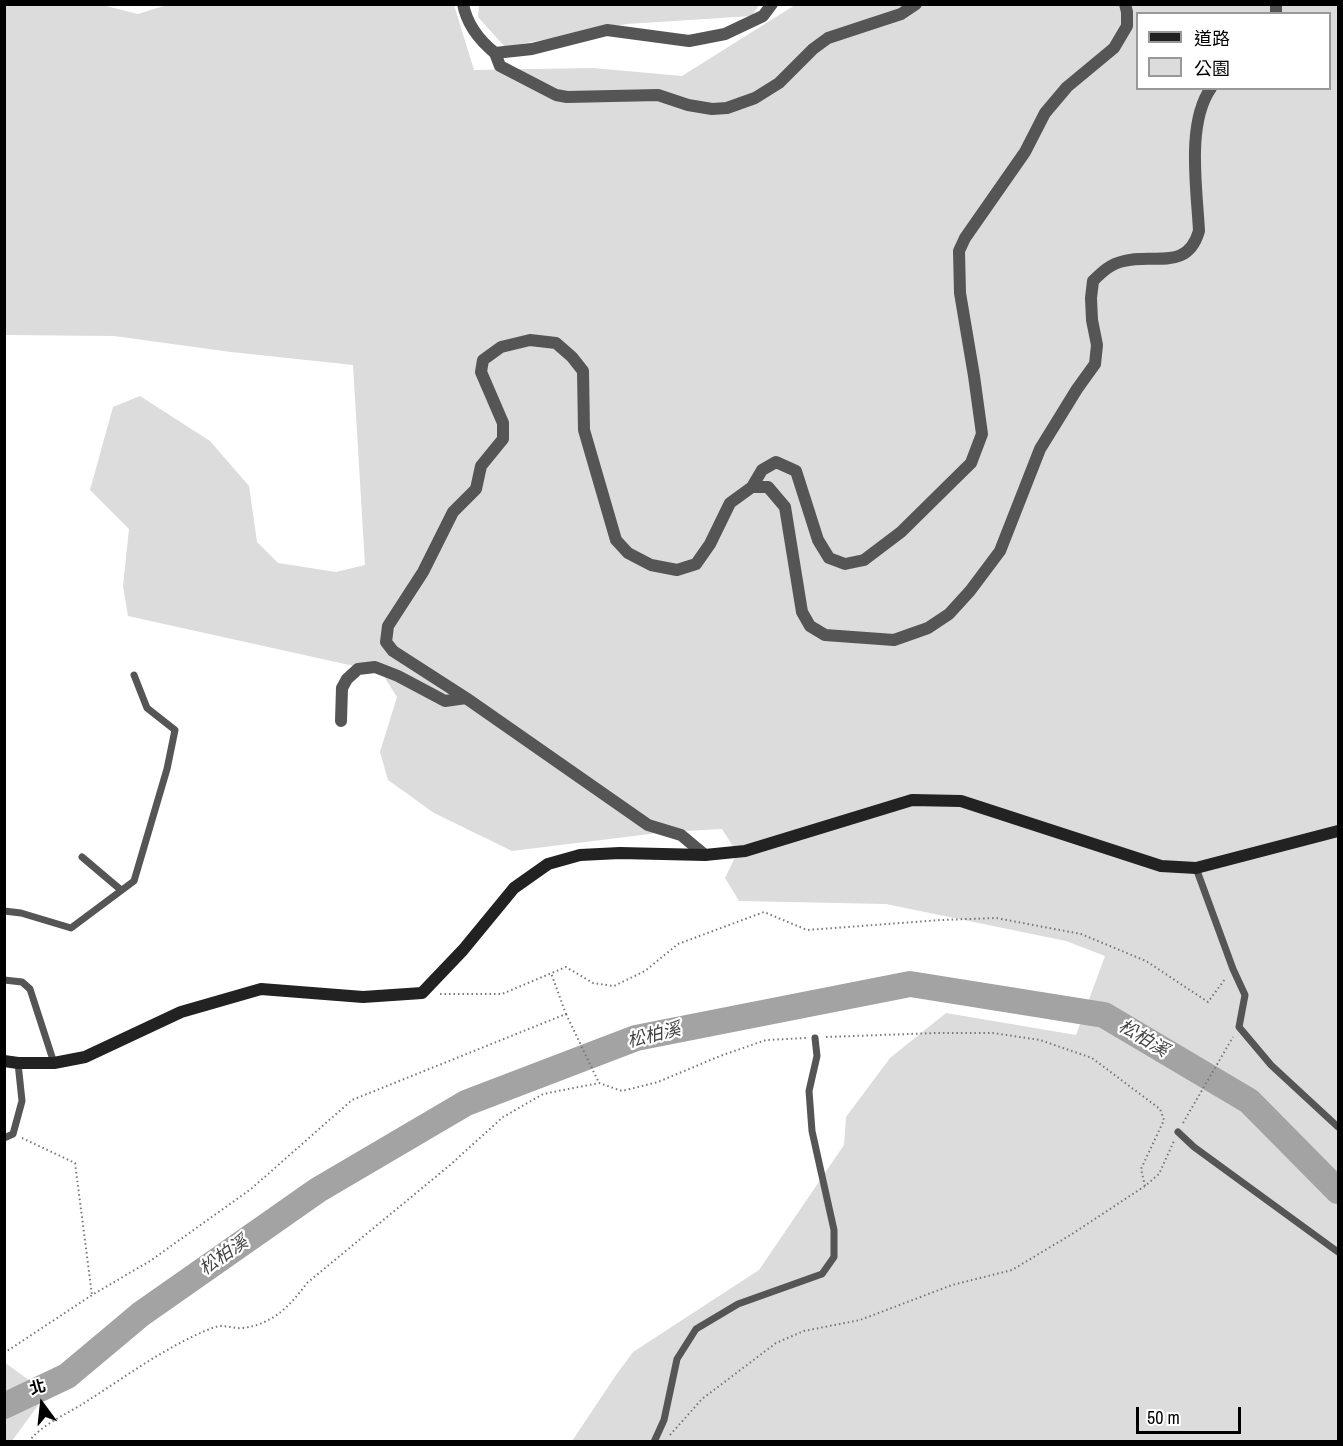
<!DOCTYPE html>
<html>
<head>
<meta charset="utf-8">
<style>
  body { margin:0 }
  #map { position:relative; width:1343px; height:1446px; overflow:hidden; background:#fff; font-family:"Archivo Narrow","Noto Sans TC",sans-serif }
  canvas { display:block }
  .frame { position:absolute; inset:0; border:6px solid #000; pointer-events:none }
  .legend { position:absolute; left:1136px; top:12px; width:195px; height:78px; box-sizing:border-box; background:#fff; border:2px solid #999; margin:0; padding:8px 10px; list-style:none; font-size:18px; color:#000 }
  .legend li { display:flex; align-items:center; gap:12px; height:30px }
  .legend b { width:30px; border:2px solid #999 }
  .north { position:absolute; left:12px; top:1374px; width:60px; height:60px; -webkit-text-stroke:4px #fff; paint-order:stroke; rotate:345deg; font-size:16px; font-weight:700; line-height:24px; text-align:center; color:#000 }
  .north::after { content:''; display:block; margin:auto; width:21px; height:27px; background:#000; clip-path:polygon(50% 0,100% 100%,50% 72%,0 100%) }
  .scale { position:absolute; left:1136px; top:1407px; width:105px; height:27px; box-sizing:border-box; border:3px solid #000; border-top:0; padding-left:8px; font-size:18px; line-height:21px; white-space:nowrap; color:#000; -webkit-text-stroke:4px #fff; paint-order:stroke }
</style>
</head>
<body>
<div id="map">
<canvas width="1343" height="1446"></canvas>
<div class="frame"></div>
<ul class="legend">
<li><b style="height:8px;background:#222"></b>道路</li>
<li><b style="height:16px;background:#dcdcdc"></b>公園</li>
</ul>
<div class="north">北</div>
<div class="scale">50 m</div>
</div>
<script>
const ctx = document.querySelector('canvas').getContext('2d');
ctx.lineJoin = 'round';
function paint(path, color) {
  ctx.fillStyle = color;
  ctx.fill(path, 'evenodd');
}
function strokePath(path, color, width, dash) {
  ctx.strokeStyle = color;
  ctx.lineWidth = width;
  ctx.lineCap = dash ? 'butt' : 'round';
  ctx.setLineDash(dash || []);
  ctx.stroke(path);
}
function write(font, color, halo, rows, align = 'center') {
  ctx.font = font + ' "Archivo Narrow","Noto Sans TC",sans-serif';
  ctx.lineWidth = 4.5;
  ctx.setLineDash([]);
  ctx.textBaseline = 'middle';
  ctx.strokeStyle = halo;
  ctx.fillStyle = color;
  for (const [text, x, y, turn = 0] of rows) {
    ctx.save();
    ctx.translate(x, y);
    ctx.rotate((+turn || 0) * Math.PI / 180);
    ctx.textAlign = isNaN(turn) ? turn : align;
    if (halo) ctx.strokeText(text, 0, 0);
    ctx.fillText(text, 0, 0);
    ctx.restore();
  }
}
paint(new Path2D(`
  M170,4l284,1 20,65 119,-2 89,8 113,-71h543v1436h-766l44,-66 17,-23 126,-82 85,-125 2,-28 44,-59 56,-45 130,22 29,-79 -39,-15 -180,-37 -147,-3 -14,-23 12,-25 -15,-24 -56,3 -154,19 -78,-38 -46,-33 -8,-28 17,-55 -16,-25 -253,-56 -5,-30 6,-57 -39,-39 23,-83 27,-11 70,45 39,45 8,56 21,21 58,9 29,-7 -12,-200 -122,-13 -117,-16 -109,-1 -1,-330h98l36,9zM1138,14h192v74h-192z
  M479,4l280,1 -7,11 -125,8 -122,23 -27,-30z
  M4,1362l43,31 -35,48h-7z`), '#dcdcdc');
strokePath(new Path2D(`
  M4,1406l63,-30 74,-62 177,-124 148,-87 170,-65 274,-54 194,31 145,86 89,90`), '#a3a3a3', 26);
strokePath(new Path2D(`
  M440,994h62l64,-27 27,16 21,3 31,-15 33,-27 86,-32 43,18 134,-10 55,-2 85,16 65,27 62,41 17,-23
  M566,1014l33,69
  M826,1037l110,-4h57l47,7 52,18 68,51 4,11 -23,49 4,17
  M1183,1123l50,-86
  M22,1138l53,25 17,132
  M4,1353l88,-58 58,-34 101,-72 101,-89 214,-86 -15,-41
  M670,1435l32,-36 74,-56 28,-12 56,-11 92,-35 60,-15 60,-36 73,-48 14,-12 15,-33
  M4,1438l6,4
  M29,1442c9,-15 37,-28 52,-37 43,-27 86,-60 134,-78 9,-3 18,2 27,1 30,-3 48,-22 65,-45l143,-118 53,-48 40,-23 56,-11 23,8 36,-9 62,-26 46,-16 40,-2`), '#777', 2, [1.5, 3]);
strokePath(new Path2D(`
  M82,857l39,33
  M1196,868l37,101 12,26 -6,32 32,38 67,62
  M4,911l17,2 50,15 63,-47 33,-112 8,-39 -28,-22 -13,-33
  M4,980l18,2 8,7 24,74
  M1178,1132l16,15 144,105
  M4,1138l9,-4 9,-33 -4,-38
  M654,1442l10,-22 13,-61 19,-30 42,-25 84,-30 12,-17v-27l-22,-99 -3,-40 8,-35 -2,-18`), '#555', 7);
strokePath(new Path2D(`
  M463,4c4,21 16,36 32,49l37,-4 75,-19 82,11 36,-7 38,-18 9,-12
  M1276,14v-10
  M495,53l5,13 56,29 11,2 91,-2 30,10 24,4 15,-1 28,-10 24,-15 34,-34 15,-11 73,-24 15,-10
  M752,487l10,-17 14,-8 20,9 22,69 11,18 16,6 19,-4 37,-28 70,-69 11,-29 -8,-58 -14,-83 -1,-42 6,-13 60,-86 20,-39 22,-26 47,-39 13,-22v-14l-2,-8
  M341,721l1,-33 5,-9 11,-10 17,-2 23,9 47,25 21,-3
  M705,855l-24,-20 -33,-10 -182,-127 -73,-47 -7,-9 2,-16 35,-54 30,-60 23,-23 5,-23 22,-27v-16l-22,-51 2,-12 18,-13 29,-7 26,3 16,14 11,14 1,59 32,110 12,13 23,12 26,5 19,-6 14,-20 20,-41 22,-16h16l17,20 17,105 8,14 15,9 69,5 34,-12 21,-14 21,-23 30,-40 40,-102 37,-60 18,-25 2,-19 -5,-25 -1,-22 2,-17c9,-9 17,-17 31,-20 30,-8 63,11 75,-30 -2,-41 -13,-108 12,-143`), '#555', 12);
strokePath(new Path2D(`
  M4,1061l14,2h36l31,-6 96,-45 80,-23 102,8 59,-4 41,-43 51,-62 34,-24 32,-9 40,-2 85,2 40,-4 167,-51 49,1 200,65 35,2 142,-37`), '#222', 12);
write('italic 18px', '#444', '#fff', [
  ["松柏溪",654,1036,-14],
  ["松柏溪",1143,1039,31],
  ["松柏溪",224,1256,-35]
]);
</script>
</body>
</html>
